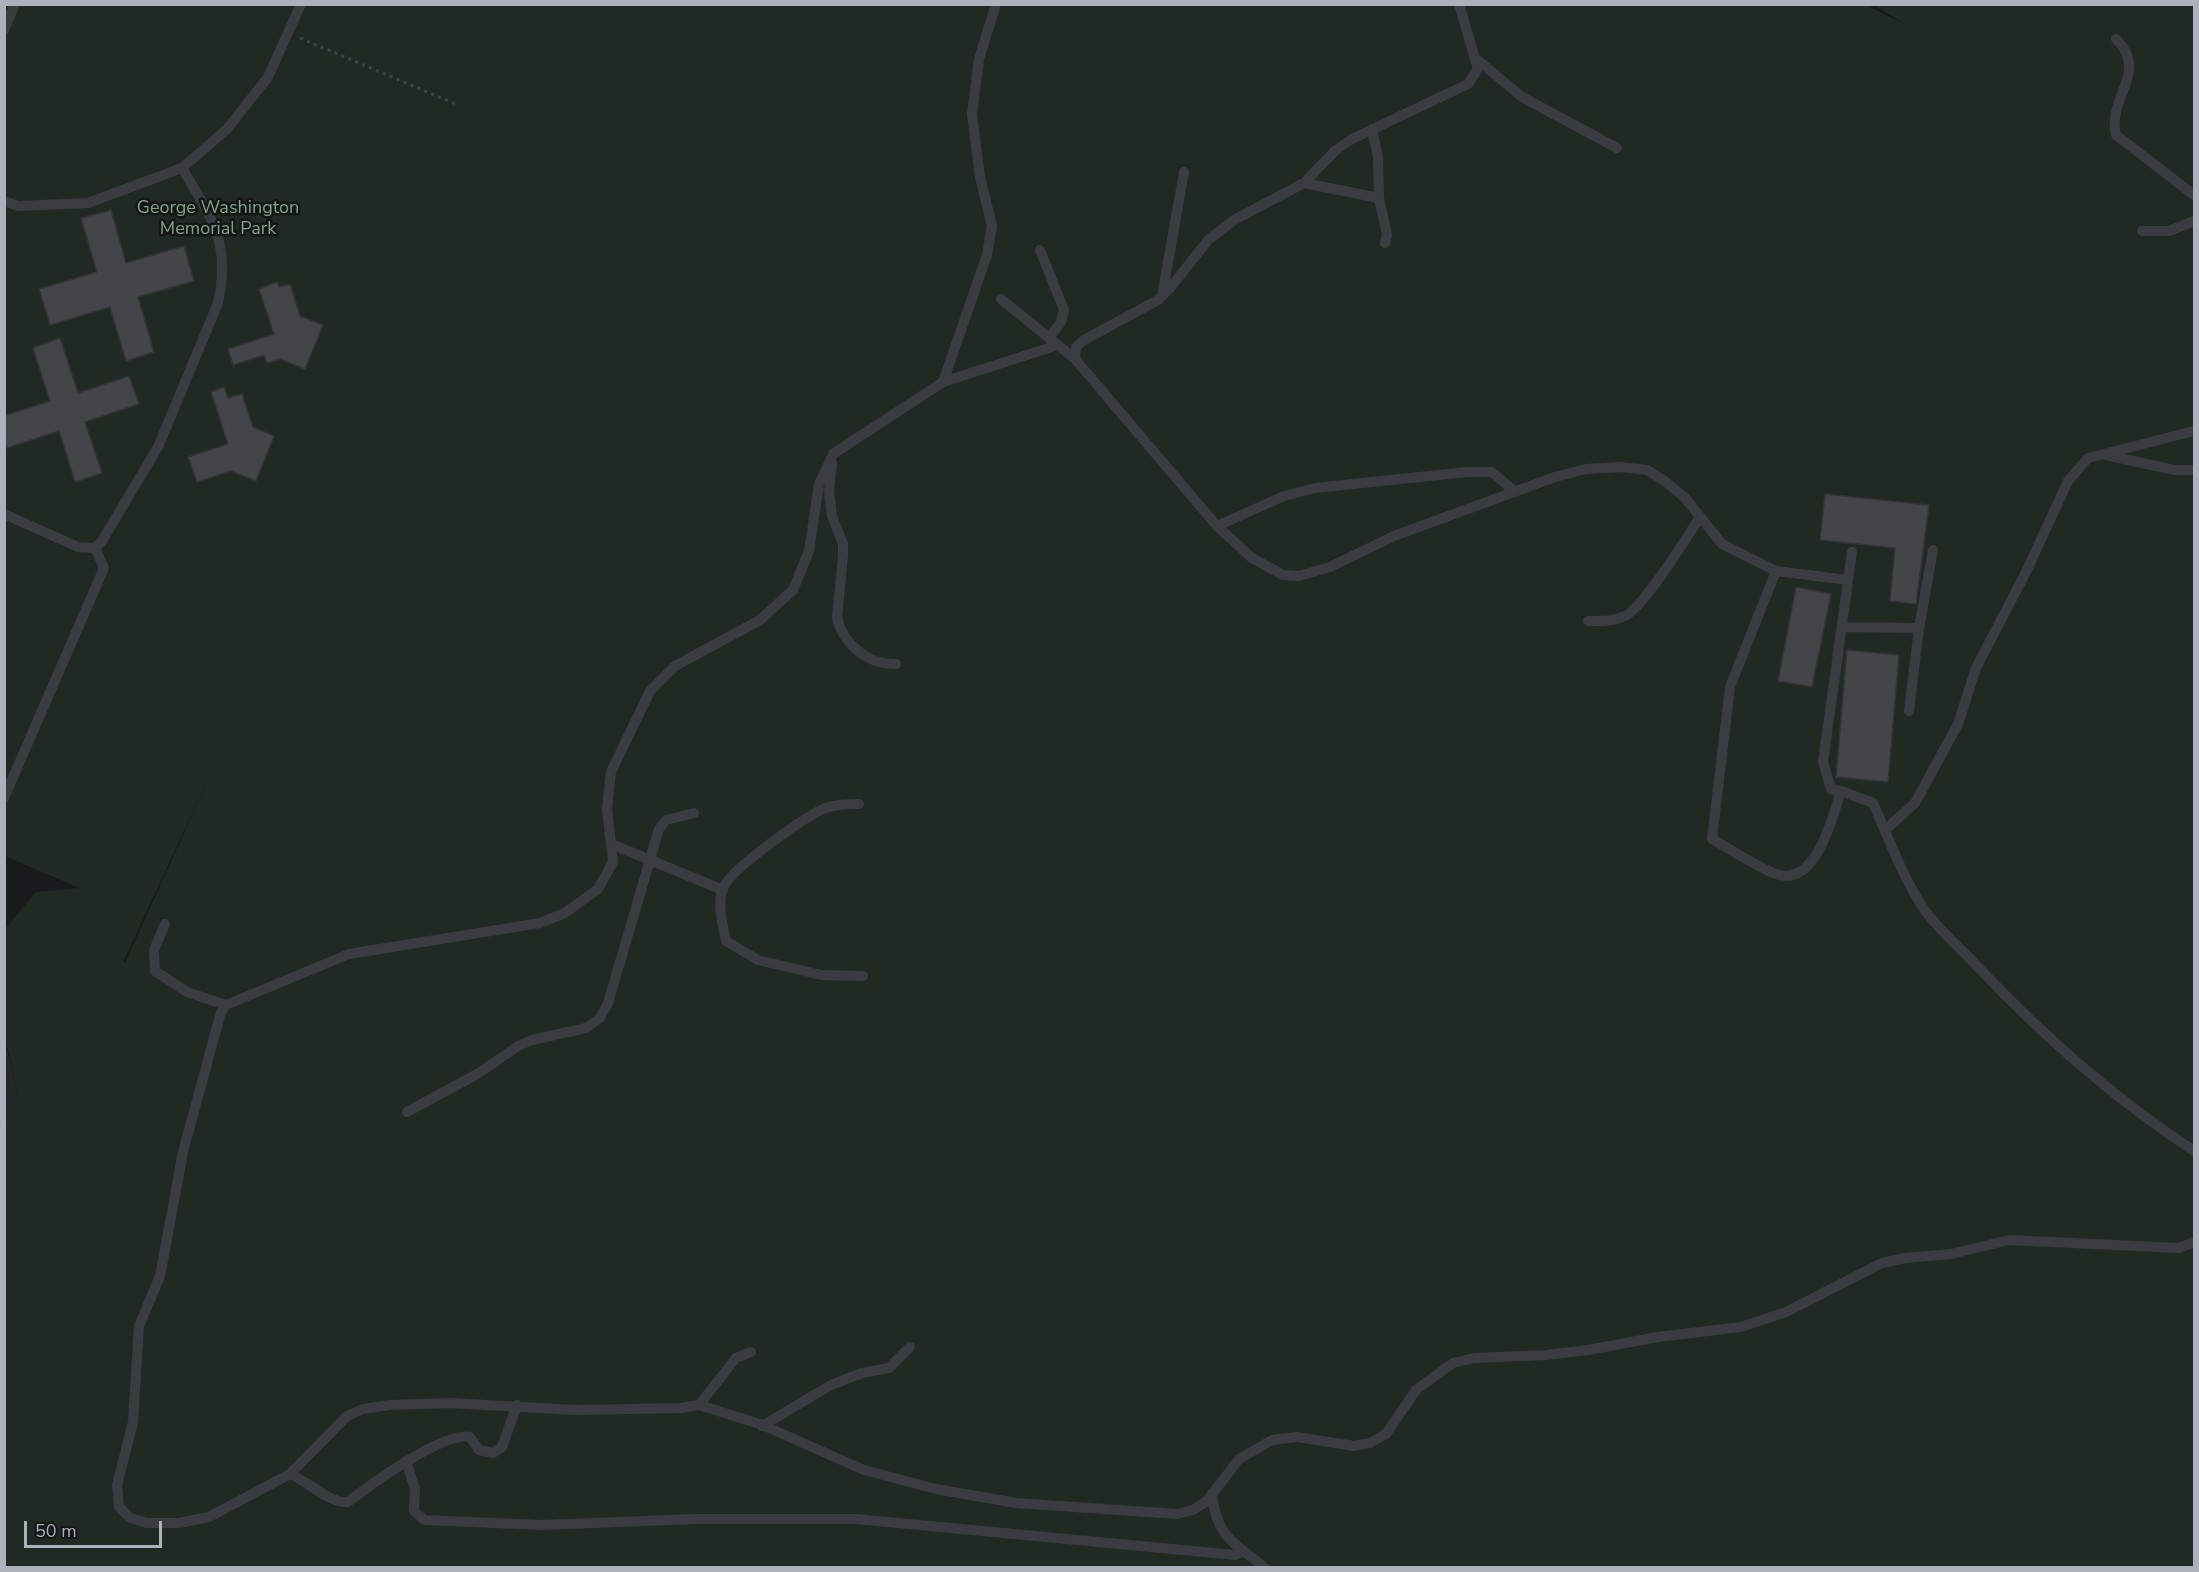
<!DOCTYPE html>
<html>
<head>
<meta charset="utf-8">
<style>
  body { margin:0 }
  #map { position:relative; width:2199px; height:1572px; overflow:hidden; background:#191a1c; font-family:"Nunito Sans",sans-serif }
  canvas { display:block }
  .frame { position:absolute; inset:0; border:6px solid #acb1bb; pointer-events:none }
  .scale { position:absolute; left:24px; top:1521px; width:138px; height:27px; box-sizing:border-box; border:3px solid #acb1bb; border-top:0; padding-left:8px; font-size:18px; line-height:21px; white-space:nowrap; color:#acb1bb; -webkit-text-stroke:4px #141517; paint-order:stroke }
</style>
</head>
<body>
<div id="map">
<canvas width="2199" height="1572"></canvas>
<div class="frame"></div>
<div class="scale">50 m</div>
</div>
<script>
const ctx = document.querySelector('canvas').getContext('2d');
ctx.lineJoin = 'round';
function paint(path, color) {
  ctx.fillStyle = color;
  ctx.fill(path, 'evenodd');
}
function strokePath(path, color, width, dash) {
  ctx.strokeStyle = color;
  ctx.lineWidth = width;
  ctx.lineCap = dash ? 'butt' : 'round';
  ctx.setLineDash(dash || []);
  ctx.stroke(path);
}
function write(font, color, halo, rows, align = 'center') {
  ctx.font = font + ' "Nunito Sans",sans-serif';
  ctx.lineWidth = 5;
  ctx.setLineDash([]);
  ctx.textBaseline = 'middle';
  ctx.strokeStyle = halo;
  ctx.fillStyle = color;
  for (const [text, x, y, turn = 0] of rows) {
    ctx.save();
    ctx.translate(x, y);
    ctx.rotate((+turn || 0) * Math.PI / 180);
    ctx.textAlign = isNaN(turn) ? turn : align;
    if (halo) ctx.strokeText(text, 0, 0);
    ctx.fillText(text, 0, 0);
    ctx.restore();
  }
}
paint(new Path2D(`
  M4,1037l13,54 -12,47h-1z`), '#252629');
paint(new Path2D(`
  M1864,4l42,21 -32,-20h320v1562h-2189l-1,-429 13,-47 -12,-54v-108l31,-37 43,-4 -74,-32 -1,-851zM213,769l-88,194 -2,-1z`), '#212a22');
const building = new Path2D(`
  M111,210l15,53 58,-17 10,35 -56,16 16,55 -28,9 -16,-54 -60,18 -11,-36 58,-17 -16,-54z
  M277,282l2,5 11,-3 10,32 23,9 -18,44 -25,-10 -13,4 -3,-8 -31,10 -5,-16 46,-15 -15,-45z
  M60,338l18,55 51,-17 10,28 -54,18 17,51 -27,9 -16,-51 -52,17 -3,-9v-23l46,-15 -17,-53z
  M224,387l4,11 14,-4 11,33 21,9 -18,45 -25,-10 -34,11 -9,-25 40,-13 -17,-52z
  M1825,494l104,11 -13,99 -26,-3 5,-53 -75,-8z
  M1796,587l35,7 -19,93 -34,-6z
  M1847,650l52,5 -11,127 -52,-5z`);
paint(building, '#444549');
strokePath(building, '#343438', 1.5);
strokePath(new Path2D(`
  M300,38l158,67`), '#414348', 3, [3, 4.5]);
strokePath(new Path2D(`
  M4,30l11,-26
  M2116,39c34,33 -9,57 0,96l78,60
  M1474,57l48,40 95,51
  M1372,129l6,28 1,41 8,37 -2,8
  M1304,183l75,15
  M4,201l14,5 70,-3 94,-35 45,-39 41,-52 33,-73
  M2142,231h27l25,-10
  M1040,250l24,60 -3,12 -12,16
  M1162,296l22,-124
  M1001,299l74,60 142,167 35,32 31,17 16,1 31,-9 64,-31 161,-59 31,-8 35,-2 26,3 19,12 19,16 37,46 54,27
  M1058,345l-115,37 -110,72 -14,30 -10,67 -16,39 -33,30 -85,46 -25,25 -39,81 -4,37 6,53 -15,27 -33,24 -25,10 -191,31 -123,51 -5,7 -38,140 -23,124 -21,50 -6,96 -16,63 2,22 11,11 17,5h32l30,-6 81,-43 57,-58 16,-7 27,-4 60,-2 126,7 105,-2 18,-3 61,19 104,46 72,19 80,14 161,11 16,-4 14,-9 32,-42 33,-19 25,-3 57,9 16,-3 16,-9 30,-44 37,-27 21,-5 72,-3 42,-5 70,-13 83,-10 45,-15 96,-49 23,-5 46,-4 58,-14 170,8 15,-6
  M1075,359l1,-12 8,-7 74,-40 13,-13 37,-47 26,-20 70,-37 32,-33 16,-11 116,-55 10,-15 -19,-65
  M943,382l44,-127 5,-29 -12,-49 -8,-63 7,-55 17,-55
  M2106,455l68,15h20
  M832,463l-3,28 3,25 11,28v12l-6,62c7,27 31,47 59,46
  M4,514l74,33 17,1 7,-7 56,-94 60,-144c13,-61 -6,-84 -36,-135
  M1217,526l67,-30 31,-8 152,-16h25l22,19
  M1848,580l-72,-9 -46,116 -18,152c20,11 40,25 61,34 42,18 59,-54 68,-82l32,12c16,36 29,73 51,106 14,20 36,39 53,57 65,69 138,133 217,185
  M1588,621c13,0 24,1 37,-5 18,-8 62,-79 75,-99
  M1842,627l77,1
  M1909,711l10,-83 14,-78
  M1841,791l-10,-2 -8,-27 29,-210
  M4,798l100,-230 -9,-20
  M859,804c-11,0 -26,1 -36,5 -20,9 -90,59 -99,77 -8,15 -1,40 2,55l32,19 63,15 42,1
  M1885,830l30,-27 43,-79 18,-56 50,-96 42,-91 20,-23 106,-27
  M611,844l112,46
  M165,924l-11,26 1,21 32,21 39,13
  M407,1112l72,-39 39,-27 14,-6 54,-12 14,-10 8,-15 51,-174 7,-9 28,-7
  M699,1405l37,-47 15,-6
  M762,1426l69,-41 31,-12 27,-5 21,-21
  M406,1461l9,28 -1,22 10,9 118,5 154,-6h160l379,36 7,-3
  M290,1474c19,8 40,30 58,28 22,-17 96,-71 122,-65l9,13 14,3 9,-6 15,-42
  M1212,1493c4,45 23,50 53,75`), '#3b3c41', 10);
write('18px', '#84a585', '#141517', [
  ["George Washington",218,209],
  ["Memorial Park",218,230]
]);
</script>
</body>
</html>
